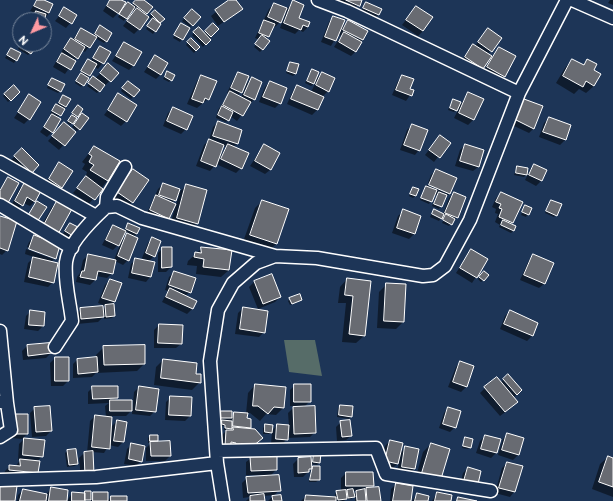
<!DOCTYPE html>
<html>
<head>
<meta charset="utf-8">
<style>
  body { margin:0 }
  #map { position:relative; width:613px; height:501px; overflow:hidden; background:#1d3557; font-family:"Balsamiq Sans",sans-serif }
  canvas { display:block }
  .north { position:absolute; left:12px; top:12px; width:40px; height:40px; box-sizing:border-box; background:#1d3557; border:1px solid #77869a; border-radius:50%; rotate:226deg; font-size:11px; font-weight:700; line-height:16px; text-align:center; color:#fff }
  .north::after { content:''; display:block; margin:auto; width:14px; height:18px; background:#ff9aa2; clip-path:polygon(50% 0,100% 100%,50% 72%,0 100%) }
</style>
</head>
<body>
<div id="map">
<canvas width="613" height="501"></canvas>
<div class="north">N</div>
</div>
<script>
const ctx = document.querySelector('canvas').getContext('2d');
ctx.lineJoin = 'round';
function paint(path, color) {
  ctx.fillStyle = color;
  ctx.fill(path, 'evenodd');
}
function strokePath(path, color, width, dash) {
  ctx.strokeStyle = color;
  ctx.lineWidth = width;
  ctx.lineCap = dash ? 'butt' : 'round';
  ctx.setLineDash(dash || []);
  ctx.stroke(path);
}
paint(new Path2D(`
  M284,340h31l7,36 -33,-4z`), '#566c68');
paint(new Path2D(`
  M37,0h5l7,13 -5,7h-10l2,-7 -6,-2z
  M110,0h10l-2,13 -5,5 -10,-7z
  M137,0h5l9,7 -6,8 -6,14 -5,5 -11,-8 11,-14 -3,-2 -7,11 -6,-4 8,-12h6z
  M231,0h4l6,9 -23,17 -7,-10z
  M337,0h24l-7,10 -18,-7z
  M610,0h3v5l-5,-2z
  M293,2l5,17 10,8 -5,5 -4,-2 -4,4 -15,-6 6,-15 -2,-1 -4,10 -5,5 -2,-1 -7,13 3,3 -9,10 -6,-5 6,-7 -5,-2 14,-29 5,-5 13,5z
  M366,3l12,12 -2,2 -14,-7z
  M416,7l7,24 -5,5 -16,-11z
  M65,9l11,7 -10,12 -11,-7z
  M192,10l7,7 -9,10 -8,-6z
  M155,11l8,8 -10,15 -7,-5 7,-9 -4,-3z
  M334,17l6,12 8,-8 19,10 -11,20 -5,5 -17,-9 7,-11 -3,-2 -7,12 -10,-4 8,-20z
  M213,24l5,5 -15,18 -11,-12 7,-7 5,5z
  M179,26l9,2 -8,14 -7,-4z
  M81,29l12,7 5,-7 8,12 -2,2 -9,-5 -10,14 -3,-2 -17,24 -12,-7 13,-23 5,-5 1,1z
  M488,29l13,9 -13,16 4,3 7,-9 5,28 -5,5 -16,-9 8,-14 -1,-1 -12,16 -17,-11 8,-12 4,-5 2,1z
  M191,39l8,8 -5,6 -8,-8z
  M124,43l10,22 -5,5 -17,-9z
  M21,44h8l1,9 -2,2 -10,-6z
  M100,47l10,5 -12,17 -3,-2 -14,20 -6,-4 11,-20 4,-1z
  M11,49l5,11 -2,3 -9,-5z
  M155,56l6,18 -5,5 -12,-7z
  M572,60l10,6 5,-6 6,10 1,16 -8,7 -7,-4 -5,5 -18,-11 9,-15z
  M291,63l4,11 -2,2 -7,-3z
  M104,70l14,3 -21,20 -10,-7z
  M312,70l2,11 8,-8 6,18 -6,6 -5,13 -5,5 -25,-11 6,-13 4,-5 14,6 5,-10 -5,4 -6,-3z
  M168,72l3,8 -2,2 -6,-3z
  M238,73l3,19 -4,4 4,2 6,-15 5,-5 2,21 -17,22 -7,-5 -4,6 -10,-4 2,-8 11,-16 -2,-1 7,-15z
  M201,76l7,23 -11,9 -10,-4 10,-23z
  M403,76l6,13 4,2 -7,10 -14,-6 6,-14z
  M50,81l10,10 -2,2 -11,-5z
  M270,82l10,21 -5,5 -16,-6 6,-15z
  M126,84l12,6 -7,9 -10,-8z
  M14,87l5,5 -11,10 -5,-6z
  M469,93l14,6 -10,21 -5,5 -14,-7 5,-10 -2,2 -7,-3 4,-7 7,4z
  M119,95l7,26 -5,5 -17,-11z
  M29,96v23l-5,5 -10,-6z
  M63,96l3,11 -9,11 -5,14 -5,5 -7,-5 13,-17 -3,-1 4,-7 3,-2z
  M524,100l10,28 -5,5 -17,-8 8,-20z
  M449,108l7,3 -2,1 -6,-2z
  M76,109l1,7 -7,9 -3,-2z
  M173,109l13,20 -5,5 -18,-8 5,-13z
  M80,117l-1,12 -2,2 -5,-4z
  M549,118l21,7 -5,15 -5,5 -21,-8 5,-14z
  M218,122l23,8 -4,14 -4,3 8,21 -5,5 -20,-9 -6,7 -14,-5 8,-21 5,-5 4,-13zM223,145l3,2 -6,10 -1,-1z
  M412,125l7,25 -4,5 -15,-5 7,-20z
  M59,128l16,4 -16,18 -11,-9z
  M440,136l9,7 -15,19 -9,-7z
  M264,145l15,8 -9,17 -5,4 -15,-8z
  M465,145l13,22 -5,4 -18,-5 5,-16z
  M94,147l25,15 -12,19 -18,23 -16,-11 12,-14 2,-7 -5,-3 3,-5 -3,-2z
  M22,149l16,16 -11,12 -17,-16z
  M59,163l3,24 -5,5 -12,-8z
  M534,165l12,5 -5,11 -5,5 -11,-6 5,-10z
  M517,167l9,8 -2,2 -10,-2z
  M133,170l-1,32 -4,5 -15,-10z
  M436,170l14,23 -5,5 -6,11 -7,-3 5,-11 -3,-1 -5,10 -9,-4 7,-15 22,9v-2l-21,-9 3,-8z
  M8,178l10,6 -18,21v-16z
  M25,184l10,17 -5,5 -7,-3 -6,7 -6,-4 9,-18z
  M163,184l12,16 -3,3 -4,15 -5,5 -17,-8 12,-26z
  M187,185l10,38 -7,8 -20,-6 9,-30 -2,-1z
  M413,188l2,8 -2,2 -4,-2z
  M454,193l3,24 -8,9 -7,-3 2,-4 -3,-1 -2,3 -9,-4 4,-7 9,4 6,-16z
  M501,194l20,8 -11,23 4,5 -3,3 -12,-6 1,-2 -5,-3 3,-8 -3,-1 1,-4 -4,-2 4,-9z
  M262,201l26,9 -12,34 -7,7 -26,-9 12,-34z
  M551,201l5,14 -2,2 -9,-4z
  M57,202l-6,38 -12,-10 13,-23z
  M525,207l6,2 -5,8 -5,-2z
  M403,211l17,5 -6,18 -5,5 -17,-6 6,-17z
  M0,217l7,33 -5,5 -2,-1z
  M70,224l2,11 -2,2 -7,-3z
  M129,224l8,10 -4,3 -5,23 -5,5 -8,-4 -3,12 -5,5 -11,-2 -1,4 -5,5 -14,-3 1,-5 3,-4 3,-13 5,-5 26,5 7,-18 -8,8 -11,-5 7,-14 5,-5 10,5zM125,232l4,1 -9,9z
  M34,237l21,21 -4,4 2,20 -5,5 -24,-5 4,-19 6,-6 -9,-3 1,-5 27,10v-2l-26,-10 2,-5z
  M153,238l1,18 -5,5 5,1 -4,15 -4,5 -18,-4 3,-14 5,-5 11,2 -5,-3 6,-15z
  M163,248l8,19 -5,5h-8v-19z
  M202,248l27,22 -8,7 -25,-3 1,-8 -10,-1 1,-4z
  M471,250l16,10 -15,23 -16,-10z
  M534,256l10,28 -5,4 -19,-8 9,-20z
  M174,272l16,20 -5,4 11,5 -4,8 -5,5 -25,-12 6,-11 -3,-1 4,-13z
  M484,272l4,3 -7,7 -3,-3z
  M272,275l8,22 -5,5 -17,7 -9,-22 5,-5z
  M347,279l22,3 -5,54 -8,7 -14,-1 4,-39h-8l2,-16z
  M110,280l11,4 -7,18 -4,4 4,10 -2,2 -8,1v-3l-6,6 -21,2 -1,-10 5,-5h22l3,-3 -8,-3 7,-18z
  M387,284l16,38 -7,7 -19,-1 2,-36z
  M290,299h11l-11,6 -2,-4z
  M243,308l21,24 -5,5 -24,-3 3,-21z
  M510,311l27,12 -5,13 -5,5 -27,-12 5,-13z
  M30,312l13,14 -5,5 -14,-2 2,-13z
  M159,325l22,19 -5,4h-22v-18z
  M50,344l1,9 -5,5 -23,2 -1,-9 5,-5z
  M104,347l40,17 -7,7 -41,2 -4,4 -19,1v-14l4,-4 19,-2v-3z
  M55,358h13v23l-5,5h-12l-1,-23z
  M163,360l32,15 5,7 -8,8 -38,-5 2,-18z
  M460,362l13,5 -7,20 -5,5 -13,-5 8,-20z
  M508,376l13,14 -8,8 -1,9 -12,9 -20,-23 5,-5 16,-6z
  M255,385l28,23 -7,7 -10,-1 -6,7 -10,-8h-3l-1,6 4,8 -2,2 13,9 -41,12 1,-14 6,-6h-3v-4h-4l3,-6h-4l1,-6 2,-2 9,5 4,-4 11,1 2,-21z
  M295,385l15,16 -7,7 12,24 -5,5 -23,1 -5,7 -11,-1 1,-12 -3,2h-6v-6l3,-3 6,6 5,-6 12,1 -1,-13 5,-5h10v-2h-13v-16z
  M93,387l24,11 -3,3 17,10 -5,5h-14l-2,12 7,-7 6,21 -5,5 -9,-2 -5,8 -12,-1 1,22 -12,5 -2,-21 5,-5h3l3,-32 5,-5 11,1 -1,-11 4,-3 -21,1v-12z
  M139,387l16,24 -5,5 -18,-2 2,-22z
  M171,397l19,19 -5,5 -20,-1 1,-18z
  M340,406l11,10 -2,3 -12,-2 1,-9z
  M49,407l2,24 -5,5 -14,1 -2,-24 5,-5z
  M448,408l7,19 -5,5 -11,-4 5,-15z
  M16,415l11,19 -5,5 -11,-1 1,-18z
  M341,422l10,14 -5,4 -9,1 -1,-14z
  M508,434l15,5 -5,16 -5,5 -15,-5 5,-16z
  M150,436l7,4 -3,3 16,13 -5,5h-19v-13l5,-5h-3v-5z
  M485,436l15,4 -4,13 -5,5 -15,-5 4,-12z
  M466,438l4,9 -2,2 -6,-1z
  M24,439l18,17 -5,6v10l-4,5 -29,-3 1,-3 5,-5h6l4,-6h-2l1,-16z
  M390,441l10,12 6,-6 11,3 -3,19 -5,5 -12,-2 2,-10 -6,6 -12,-2 4,-20z
  M132,444l9,17 -5,5 -12,-2 3,-15z
  M431,444l9,34 -25,2 8,-28z
  M68,450l9,14 -2,2 -8,1 -2,-14z
  M314,453l5,10 -2,2 -7,-1 1,5 -8,8h-9l-1,-13 5,-5 12,-1 1,4 1,-7z
  M608,457l5,2v38l-21,-8 8,-25z
  M251,458l25,12 -6,6 9,14 -6,7 8,4h-13l6,-6 -11,1 1,5h-18l4,-4 -7,1 -1,-15 5,-5 20,-1v-2h-21v-13z
  M507,463l7,29 -4,5 -15,-4 7,-25z
  M313,467l6,13 -3,2h-7l2,-13z
  M468,468l12,3 -20,15 3,-13z
  M346,473h26l1,13 -3,2 10,13h-25v-5l-4,3h-5l-2,2h-43l5,-5 29,2v-4l6,-3v-13zM353,491h4l-4,4z
  M396,484l14,17h-20l1,-12z
  M51,488l15,13h-49l1,-6 5,-5 23,5z
  M85,492l5,4 3,-3 14,8 4,-4h15v4h-59l5,-8 12,1z
  M437,493l13,8h-18z
  M417,494l10,7h-15z`), '#0007');
const building = new Path2D(`
  M37,0h7l9,4 -4,9 -15,-7z
  M110,0h11l5,2 -7,12 -12,-8z
  M136,0h8l9,7 -6,7 -14,-11z
  M229,0h7l7,9 -19,13 -9,-12z
  M293,0l11,5 -5,13 11,4 -2,5 -5,-2 -2,5 -17,-7z
  M346,0h16l-2,6z
  M128,2l7,5 -8,12 -8,-5z
  M366,2l16,7 -3,6 -16,-7z
  M274,3l13,5 -6,15 -13,-6z
  M416,6l17,11 -10,14 -17,-11z
  M64,7l13,8 -5,9 -13,-8z
  M137,8l12,9 -9,13 -13,-9z
  M192,9l9,8 -8,9 -9,-8z
  M155,10l10,9 -5,4 -9,-9z
  M36,11l10,3 -2,8v-2h-11z
  M333,16l12,4 -9,21 -11,-4z
  M153,18l8,6 -5,8 -9,-6z
  M264,20l11,4 -6,13 -10,-4z
  M348,20l20,11 -5,9 -20,-10z
  M181,23l9,5 -7,12 -9,-5z
  M213,23l6,6 -8,8 -6,-6z
  M100,25l12,8 -5,9 -12,-8z
  M199,27l12,13 -5,5 -13,-13z
  M81,28l16,9 -7,11 -15,-9z
  M488,28l14,10 -10,14 -14,-10z
  M344,32l18,10 -6,10 -17,-10z
  M262,35l8,6 -7,9 -8,-6z
  M71,38l14,9 -7,12 -14,-10z
  M191,38l9,9 -4,4 -9,-9z
  M124,42l18,10 -8,14 -18,-10z
  M21,44h10l5,3 -5,7 -12,-8z
  M473,44l19,12 -9,13 -18,-12z
  M100,46l11,6 -7,12 -11,-6z
  M499,47l17,9 -11,21 -18,-10z
  M11,48l10,5 -4,8 -10,-6z
  M62,53l14,8 -5,9 -14,-8z
  M155,55l13,8 -7,12 -13,-8z
  M88,59l9,5 -7,12 -9,-5z
  M572,59l12,6 3,-6 10,5 -3,6 7,4 -7,12 -8,-5 -3,6 -20,-11z
  M290,62l9,2 -3,10 -9,-3z
  M108,63l11,10 -8,9 -11,-9z
  M312,69l7,3 -5,12 -7,-3z
  M167,71l8,4 -3,6 -7,-4z
  M238,72l11,4 -7,17 -11,-5z
  M322,72l13,6 -6,14 -13,-7z
  M81,73l8,5 -5,8 -8,-5z
  M201,75l16,6 -8,19 -4,-2 -2,5 -11,-4z
  M402,75l12,4 -4,10 4,1 -2,6 -16,-6z
  M93,76l12,9 -5,7 -12,-9z
  M252,77l10,5 -7,18 -11,-5z
  M52,78l13,6 -4,8 -13,-7z
  M128,81l12,9 -6,7 -12,-9z
  M270,81l17,7 -6,16 -18,-7z
  M14,85l6,7 -9,9 -7,-7z
  M297,85l27,12 -6,13 -27,-11z
  M230,91l21,11 -8,14 -20,-11z
  M468,92l16,7 -10,21 -15,-7z
  M118,93l19,12 -10,17 -19,-12z
  M29,94l12,8 -11,18 -12,-8z
  M63,95l8,4 -5,8 -7,-4z
  M453,99l8,3 -4,9 -7,-3z
  M524,99l19,7 -9,23 -18,-9z
  M56,104l9,5 -4,7 -9,-5z
  M78,105l5,4 -5,8 -6,-4z
  M222,106l11,6 -4,9 -11,-6z
  M173,107l20,9 -6,14 -20,-9z
  M82,113l7,5 -9,12 -6,-5z
  M52,114l9,5 -8,14 -9,-6z
  M72,115l5,3 -4,6 -5,-3z
  M549,117l22,8 -5,15 -23,-8z
  M218,121l24,9 -4,14 -25,-8z
  M64,122l12,10 -11,14 -13,-10z
  M412,124l16,6 -8,21 -16,-6z
  M440,135l11,8 -11,15 -11,-8z
  M209,139l15,6 -8,22 -15,-6z
  M228,144l21,9 -7,16 -21,-10z
  M264,144l16,9 -9,17 -16,-9z
  M465,144l19,6 -5,17 -19,-6z
  M94,146l26,15 -12,20 -18,-11 4,-5 -5,-3 3,-6 -3,-2z
  M22,148l17,17 -7,8 -18,-17z
  M59,162l14,9 -11,17 -13,-9z
  M534,164l13,6 -5,11 -13,-6z
  M517,166l11,2 -1,7 -11,-2z
  M133,169l16,11 -16,23 -16,-11z
  M436,169l21,9 -7,16 -21,-9z
  M86,176l17,13 -8,11 -18,-12z
  M8,177l11,6 -11,20 -8,-5v-7z
  M25,182l16,9 -6,11 -8,-5 -4,9 -8,-5z
  M163,183l17,6 -4,12 -17,-6z
  M186,184l21,6 -9,34 -21,-6z
  M426,186l11,4 -5,12 -11,-4z
  M413,187l6,2 -3,7 -6,-2z
  M439,192l8,3 -5,12 -8,-3z
  M454,192l12,5 -8,21 -13,-5z
  M501,192l22,10 -10,21 -14,-6 3,-8 -3,-1 2,-4 -5,-2z
  M156,195l20,9 -7,15 -19,-9z
  M262,200l27,9 -12,35 -27,-9z
  M551,200l11,4 -5,12 -11,-5z
  M37,201l10,6 -10,15 -9,-6z
  M57,201l15,8 -15,27 -13,-11z
  M525,205l7,3 -3,7 -7,-3z
  M403,209l18,7 -6,18 -18,-6z
  M434,209l10,5 -2,5 -10,-5z
  M446,214l9,5 -3,6 -9,-5z
  M0,216l17,5 -9,30 -8,-3z
  M503,220l13,6 -2,5 -13,-6z
  M70,223l8,4 -5,9 -8,-5z
  M128,223l12,5 -3,6 -11,-5z
  M113,225l13,6 -7,15 -13,-6z
  M127,233l11,5 -9,23 -11,-5z
  M34,235l26,10 -4,14 -27,-10z
  M152,237l9,4 -6,16 -9,-4z
  M162,247h10v20l-10,1z
  M201,247l31,3 -3,20 -26,-3 1,-8 -10,-2 1,-5 6,1z
  M471,249l17,10 -11,19 -17,-10z
  M88,254l28,6 -3,14 -15,-3 -2,9 -16,-3 2,-6h2z
  M533,254l21,9 -9,21 -21,-9z
  M33,257l25,6 -4,20 -25,-6z
  M135,258l20,4 -4,15 -19,-4z
  M174,271l22,7 -5,15 -22,-8z
  M484,271l5,4 -5,6 -5,-4z
  M272,274l9,23 -18,7 -9,-23z
  M347,278l24,3 -6,55 -16,-2 4,-38 -8,-1z
  M110,279l12,4 -7,19 -13,-4z
  M386,283l20,1 -2,38 -20,-1z
  M170,288l27,13 -4,8 -27,-12z
  M300,294l2,6 -10,4 -3,-6z
  M114,304l1,12 -9,1 -1,-12z
  M103,306l1,11 -23,2 -1,-11z
  M243,307l25,4 -3,22 -25,-4z
  M30,310l15,2 -1,14 -15,-1z
  M510,310l28,13 -5,13 -29,-12z
  M159,324l24,1 -1,19 -24,-1z
  M50,343l2,10 -24,3 -1,-11z
  M145,345v19l-41,1 -1,-19z
  M55,357h14v24h-14z
  M97,357l1,15 -20,2 -1,-15z
  M163,359l34,4 -1,11h5v9l-40,-5z
  M460,361l14,5 -7,21 -14,-5z
  M508,374l14,16 -5,5 -14,-16z
  M497,377l21,25 -13,10 -21,-25z
  M255,384l31,3 -2,21 -10,-1 -6,7 -10,-8h-5z
  M294,384h17v18h-17z
  M92,386h26v12l-25,1z
  M139,386l20,3 -3,23 -20,-2z
  M170,396l22,1 -1,19 -22,-1z
  M110,400h22v11h-22z
  M340,405l13,1 -1,11 -13,-2z
  M50,406l2,25 -16,1 -2,-25z
  M315,406l1,27 -22,1 -1,-27z
  M448,407l13,4 -5,17 -13,-4z
  M221,411h11v7h-11z
  M234,412l14,1 -1,5 4,1v9l-18,-2z
  M16,414h12v20h-12z
  M95,415l17,2 -2,32 -18,-2z
  M117,420l10,2 -3,20 -10,-1z
  M222,420l10,1v8l-7,-1v-3l-3,-1z
  M350,420l2,16 -10,1 -2,-16z
  M265,424l8,1 -1,8 -7,-1z
  M277,424l12,1 -1,15 -12,-1z
  M233,427l22,2 8,9 -10,8 -17,-1v-2l-5,-1v4h-6l1,-16h7z
  M507,433l17,5 -5,17 -17,-5z
  M150,435h8v6h-8z
  M485,435l16,4 -4,14 -16,-4z
  M465,437l8,2 -2,9 -8,-2z
  M24,438l21,2 -2,17 -20,-2z
  M390,440l13,3 -5,21 -13,-3z
  M170,441l1,15h-20l-1,-14z
  M131,443l14,3 -3,16 -13,-3z
  M431,443l19,6 -9,30 -19,-6z
  M405,446l14,3 -4,20 -13,-2z
  M76,449l2,15 -9,1 -2,-15z
  M93,451l1,23 -9,1 -1,-23z
  M314,452l7,1 -1,10 -7,-1z
  M277,456v14l-26,1 -1,-14z
  M608,456l5,2v29l-14,-5z
  M311,457l1,12h-3v3l-11,1v-15z
  M20,459l20,2 -2,12 -29,-3v-5l11,1z
  M507,462l16,4 -8,26 -16,-4z
  M313,466h7v14h-10z
  M468,467l13,4 -3,13 -14,-3z
  M346,472h27l1,14h-28z
  M279,475l2,16 -33,2 -2,-16z
  M4,483l13,3 -2,15h-15v-15z
  M396,483l17,3 -2,15h-18z
  M51,487l17,3 -1,11h-18z
  M379,487l2,14h-14l-1,-13z
  M23,489l24,5 -1,7h-26z
  M353,489l2,8 -7,1 -1,-8z
  M365,489l1,12h-9l-1,-10z
  M346,490l1,9 -9,1 -2,-9z
  M85,491h6v9h-6z
  M72,492l13,1v8h-13z
  M93,492h15v9h-15z
  M437,492l15,3 -1,6h-16z
  M417,493l12,3 -1,5h-13z
  M264,494l1,7h-15v-5z
  M281,495l1,6h-9l-1,-5z
  M306,495l30,2v4h-31z
  M111,496h16v5h-16z
  M458,497l19,4h-20z`);
paint(building, '#686b72');
strokePath(building, '#fff', 1);
const minor = new Path2D(`
  M318,0l29,11 172,82
  M572,0l41,18
  M0,162l96,54
  M0,205l72,43
  M106,207l1,-10 18,-30
  M0,331l7,72
  M55,347l17,-26c-2,-19 -8,-39 -6,-59 2,-18 27,-43 40,-55l11,-1 25,12 133,38
  M0,402l7,1 4,27 -11,7
  M217,451l159,-3 10,26 105,17
  M0,480l96,-3 121,-14
  M223,501l-6,-38 -7,-102 8,-51 15,-27 23,-20 19,-7 42,2 106,18 10,-1 12,-9 25,-46 49,-127 48,-93`);
strokePath(minor, '#fff', 15);
strokePath(minor, '#1d3557', 12);
</script>
</body>
</html>
